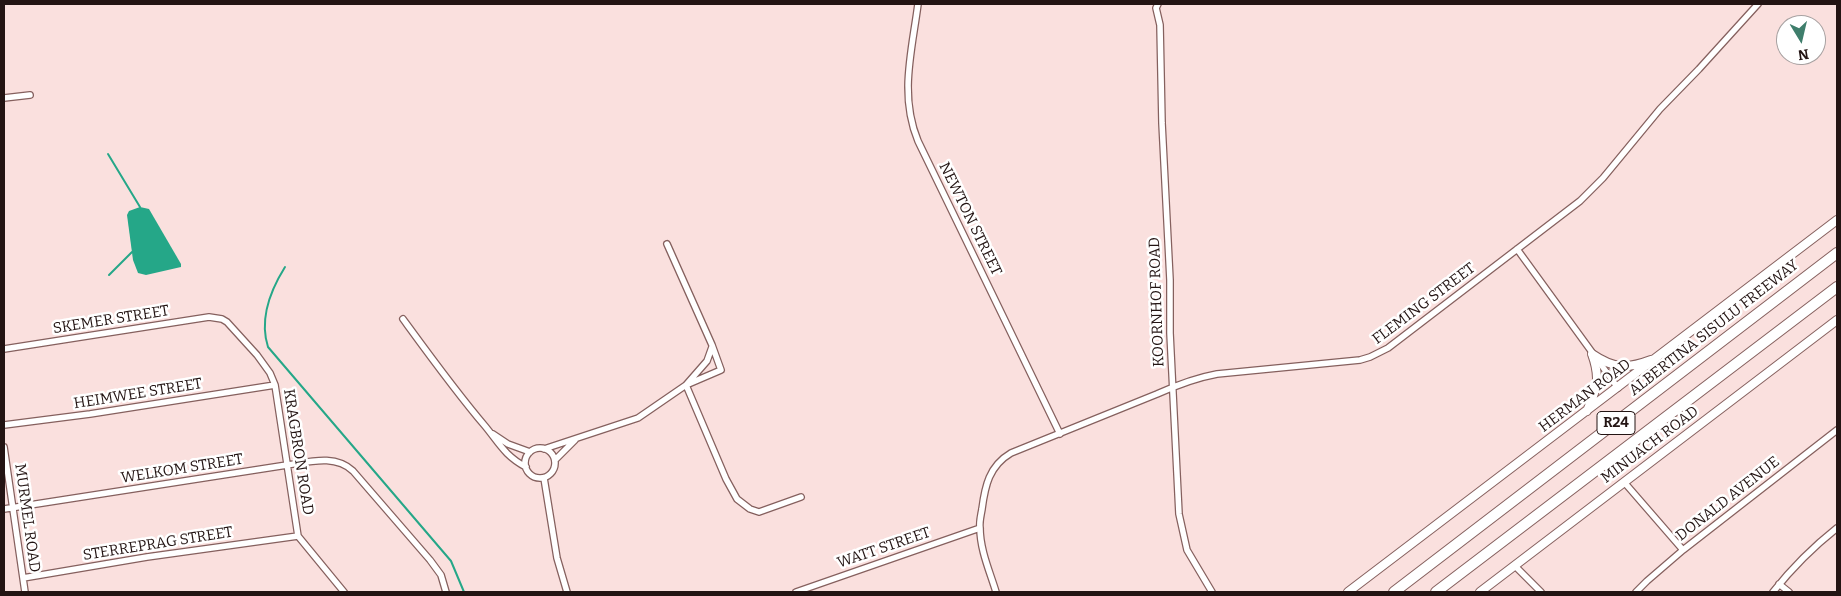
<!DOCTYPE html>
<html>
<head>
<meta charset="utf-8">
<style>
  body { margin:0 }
  #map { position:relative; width:1841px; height:596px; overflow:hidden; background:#fae0de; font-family:Bitter,serif }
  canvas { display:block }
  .frame { position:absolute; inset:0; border:5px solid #231413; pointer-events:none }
  .north { position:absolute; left:1776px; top:15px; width:50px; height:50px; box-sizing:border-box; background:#fff; border:1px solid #a7a1a1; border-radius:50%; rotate:171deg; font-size:14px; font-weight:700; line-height:20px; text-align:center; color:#231413 }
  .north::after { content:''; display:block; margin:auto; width:18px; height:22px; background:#3f7e6c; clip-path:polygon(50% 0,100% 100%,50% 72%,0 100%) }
</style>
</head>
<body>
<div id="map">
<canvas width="1841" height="596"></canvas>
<div class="frame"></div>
<div class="north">N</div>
</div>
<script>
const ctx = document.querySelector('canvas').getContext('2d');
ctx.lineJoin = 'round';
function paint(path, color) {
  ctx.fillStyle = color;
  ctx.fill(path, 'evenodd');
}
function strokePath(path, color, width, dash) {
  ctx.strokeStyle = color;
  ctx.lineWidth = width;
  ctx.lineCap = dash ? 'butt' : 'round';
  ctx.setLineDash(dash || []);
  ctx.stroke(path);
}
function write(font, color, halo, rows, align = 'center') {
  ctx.font = font + ' Bitter,serif';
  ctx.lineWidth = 5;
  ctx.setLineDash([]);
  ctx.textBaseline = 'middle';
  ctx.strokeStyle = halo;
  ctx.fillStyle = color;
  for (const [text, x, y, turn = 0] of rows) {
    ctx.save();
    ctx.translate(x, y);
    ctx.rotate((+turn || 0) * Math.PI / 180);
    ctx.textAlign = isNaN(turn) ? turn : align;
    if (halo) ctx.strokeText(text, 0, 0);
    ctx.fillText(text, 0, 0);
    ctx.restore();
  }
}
paint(new Path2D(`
  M140,207l9,2 32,55v3l-35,8 -8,-2 -5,-13 -6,-45 2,-4z`), '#25a788');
strokePath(new Path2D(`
  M108,154l32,53
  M285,267c-15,24 -26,52 -17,80l183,214 13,31
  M109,275l23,-23`), '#25a788', 2);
const street = new Path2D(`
  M918,4c-6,47 -19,91 0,137l142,293
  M1158,4l-2,4 4,17 2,98 8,157v53l9,181 8,36 25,42
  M4,98l26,-3
  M1517,249l101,139
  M403,319c27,37 53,73 82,107 14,17 20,30 41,41
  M712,347l-5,14 -21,24 40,94 11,20 13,10 9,3 42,-15
  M4,349l205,-32 13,2 5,3 30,33 13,18 5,12 23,151 46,56
  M4,425l86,-11 185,-29
  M493,434l15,10 22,8
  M4,447l21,145
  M525 463a15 15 0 1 1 30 0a15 15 0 1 1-30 0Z
  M544,449l94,-31 48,-33 35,-15 -9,-25 -45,-101
  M555,460l20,-20
  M544,478l13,80 10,34
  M1624,482l59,68
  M4,509l283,-44c22,-3 48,-11 66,6l77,89 11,15 5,17
  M1515,566l26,26
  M23,578l124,-21 151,-21
  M1779,584l10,8
  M796,592l184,-64
  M996,592c-6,-20 -16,-42 -16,-64 -1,-6 1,-13 2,-19 3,-23 7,-43 29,-56l146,-59c20,-9 38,-16 60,-20l143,-14 10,-3 18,-9 192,-147 23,-23 57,-69 39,-40 59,-65
  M1636,592l11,-11 36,-31 154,-120
  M1773,592c19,-24 40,-45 64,-64`);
const secondary = new Path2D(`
  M1592,354c22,15 35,15 59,6
  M1587,411c10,-23 14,-32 5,-57
  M1348,592l489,-372
  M1480,592l357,-272`);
const highway = new Path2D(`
  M1394,592l443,-339
  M1436,592l401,-305`);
strokePath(street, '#85605e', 8);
strokePath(secondary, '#85605e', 10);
strokePath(highway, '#85605e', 12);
strokePath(street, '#fff', 5.5);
strokePath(secondary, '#fff', 8);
strokePath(highway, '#fff', 10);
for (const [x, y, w] of [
  [1616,423,38]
]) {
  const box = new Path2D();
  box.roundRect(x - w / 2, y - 11.5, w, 23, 4);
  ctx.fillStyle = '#fff';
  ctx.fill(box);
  strokePath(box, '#231413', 1);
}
write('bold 14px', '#231413', null, [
  ["R24",1616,423]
]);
write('15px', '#231413', '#fff', [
  ["NEWTON STREET",970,219,64],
  ["KOORNHOF ROAD",1157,302,-92],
  ["FLEMING STREET",1424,304,-37],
  ["SKEMER STREET",111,320,-9],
  ["ALBERTINA SISULU FREEWAY",1714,328,-38],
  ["HEIMWEE STREET",138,394,-9],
  ["HERMAN ROAD",1585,396,-37],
  ["MINUACH ROAD",1650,445,-37],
  ["KRAGBRON ROAD",298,452,81],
  ["WELKOM STREET",182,469,-9],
  ["DONALD AVENUE",1728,499,-38],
  ["MURMEL ROAD",27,518,82],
  ["STERREPRAG STREET",158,544,-9],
  ["WATT STREET",884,548,-19]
]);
</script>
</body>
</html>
